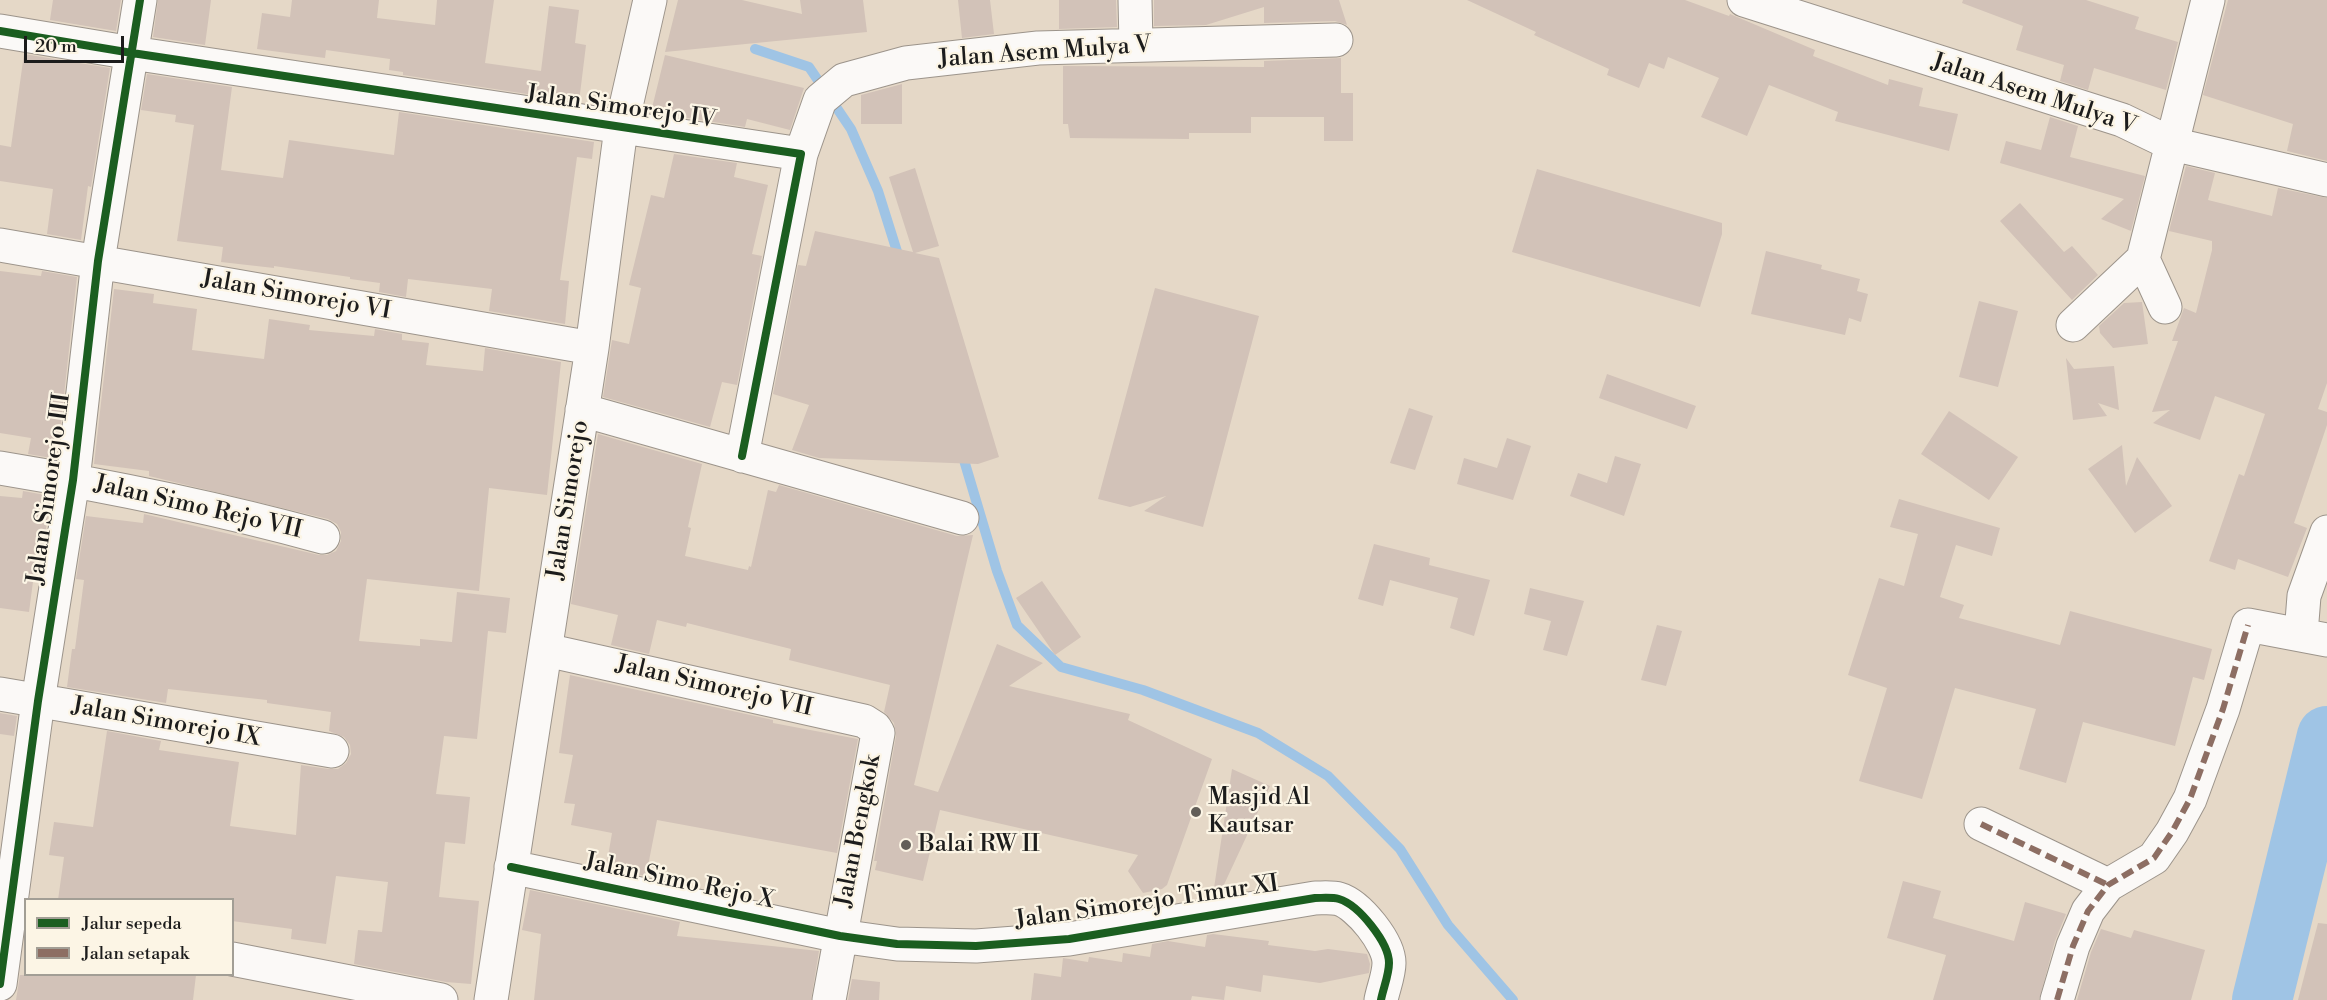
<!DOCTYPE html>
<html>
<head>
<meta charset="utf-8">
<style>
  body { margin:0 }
  #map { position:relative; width:2327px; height:1000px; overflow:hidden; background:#e5d8c7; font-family:"Libre Bodoni",serif }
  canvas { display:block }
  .legend { position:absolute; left:24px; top:898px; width:210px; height:78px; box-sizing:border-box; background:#fcf5e5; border:2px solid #a29e95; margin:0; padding:8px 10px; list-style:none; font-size:18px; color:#1c1c1c }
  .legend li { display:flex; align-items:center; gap:12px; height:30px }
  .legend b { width:30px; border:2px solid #a29e95 }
  .scale { position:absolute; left:24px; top:36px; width:100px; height:27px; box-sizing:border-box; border:3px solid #1c1c1c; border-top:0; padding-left:8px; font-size:18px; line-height:21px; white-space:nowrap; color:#1c1c1c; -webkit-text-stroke:4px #fcf5e5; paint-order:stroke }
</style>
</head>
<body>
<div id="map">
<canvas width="2327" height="1000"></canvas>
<ul class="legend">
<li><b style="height:8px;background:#1b5e20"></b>Jalur sepeda</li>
<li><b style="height:8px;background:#8d6e63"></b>Jalan setapak</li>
</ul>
<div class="scale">20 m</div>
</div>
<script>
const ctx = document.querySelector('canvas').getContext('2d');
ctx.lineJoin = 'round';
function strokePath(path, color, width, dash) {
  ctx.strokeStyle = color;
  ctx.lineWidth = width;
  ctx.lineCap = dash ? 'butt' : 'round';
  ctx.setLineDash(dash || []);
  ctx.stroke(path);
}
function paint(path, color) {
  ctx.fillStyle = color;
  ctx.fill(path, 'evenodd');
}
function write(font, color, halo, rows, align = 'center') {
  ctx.font = font + ' "Libre Bodoni",serif';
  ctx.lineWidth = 4.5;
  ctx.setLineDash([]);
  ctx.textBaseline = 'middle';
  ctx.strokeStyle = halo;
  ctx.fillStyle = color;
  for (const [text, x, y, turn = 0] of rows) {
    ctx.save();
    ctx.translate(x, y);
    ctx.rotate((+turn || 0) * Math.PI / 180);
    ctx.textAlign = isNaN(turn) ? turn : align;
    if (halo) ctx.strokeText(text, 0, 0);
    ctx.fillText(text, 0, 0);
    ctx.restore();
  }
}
strokePath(new Path2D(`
  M755,49l54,18 42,62 27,62 22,70
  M961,450l36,121 20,54 44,42 82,23 115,43 70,43 72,73 48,76 65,75`), '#9fc4e5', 10);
strokePath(new Path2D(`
  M2262,1000l65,-264`), '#9fc4e5', 60);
paint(new Path2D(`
  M53,0h68l-5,31 -66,-11z
  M158,0h53l-6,45 -52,-8z
  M292,0h87l-2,18 58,7 2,-25h57l-9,63 56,8 8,-65 30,4 -4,33 11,2 -7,57 -176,-27v-3l-14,-2 1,-11 -64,-9 -1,8 -68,-9 5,-36 28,4z
  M678,0h64l60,14 -2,-14h63l4,32 -202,20z
  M958,0h32l4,34 -32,4z
  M1059,0h57l1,27 -58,2z
  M1154,0h185l8,25 -12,-4 -71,2v-16l-58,18 -52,1z
  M1467,0h218l44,16 1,-2 85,36 -2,6 75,29 1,-6 34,9 -4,18 39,8 -9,37 -114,-30 3,-9 -69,-27 -22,51 -46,-19 18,-39 -51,-21 -4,12 -15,-6 -10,25 -32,-13 2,-6 -75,-34 2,-3z
  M1963,0h123l53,17 -4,12 43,13 -12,48 -72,-22 -6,22 -28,-9 4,-16 -48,-15 7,-24 -61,-23z
  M2228,0h99v161l-40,-10 6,-27 -90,-29z
  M24,54l86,14 -19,119 -3,-1 -7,54 -34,-6 6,-45 -53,-8v-36l11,2z
  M665,55l139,33 -14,42 -43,-11 -2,8 -94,-15z
  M1341,58v35h12v48h-29v-24h-73v16h-62v6l-119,-1 -2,-14h-5v-58l201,1v-6z
  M147,74l85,13 -11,83 62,8 6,-38 105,15 5,-43 195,30 -2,17 -15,-2 -17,123 9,1 -4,43 -76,-13 3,-22 -84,-10 -2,18 -27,-5 1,-9 -30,-4v-2l-76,-11v2l-53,-6 2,-15 -46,-6 17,-116 -19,-3 1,-7 -35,-5z
  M902,84v40h-41v-29z
  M2050,117l28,9 -8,31 75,19 -14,55 -30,-12 23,-20 -124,-36 6,-22 35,9z
  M674,154l63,9 -3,14 34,8 -16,69 10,2 -25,129 -15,-3 -12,45 -107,-30 9,-57 17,4 12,-56 -12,-3 22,-90 13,3z
  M2186,166l29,7 -7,27 64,16 6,-28 49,10v185l-9,26 9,3v13l-33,98 13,5 -19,49 -50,-18 -3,11 -26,-9 30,-87 5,2 21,-62 -50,-18 -15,44 -47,-17 17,-13 -18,2 26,-71h-6l12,-33 12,5 16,-63v-9l-43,-10z
  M915,168l24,78 -24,7 24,5 60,199 -21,7 -159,-6 -27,-8 17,-45 -36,-11 25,-129 8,1 9,-35 98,21 -24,-75z
  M1537,169l185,54v11l-22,73 -188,-55z
  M2020,203l44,49 8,-6 26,29 -26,25 -72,-79z
  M1766,251l56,14 -1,4 39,10 -3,12 11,3 -7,28 -12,-4 -4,17 -94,-21z
  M0,271l41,5 1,-5 35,6 -20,182 -29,-5 3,-16 -31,-5z
  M1155,288l104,28 -56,211 -59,-16 22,-15 -36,11 -32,-8z
  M114,289l40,5 -1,9 44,6 -5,41 72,9 5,-40 41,6 -1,5 65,6 1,-7 27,5v6l27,3 -3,22 57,6 2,-23 76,14 -14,133 -58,-7 -10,103 -112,-12 -8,62 61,5v-7l32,3 5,-50 53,6 -4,35 -18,-2 -11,108 -33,-3 -8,58 34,3 -5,47 -20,-2 -6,55 40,4 -8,83 -25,-2 -92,-18 4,-34 24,2 6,-50 -52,-6 -10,68 -35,-5 1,-10 -60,-8v-21h-174l6,-43 -15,-2 5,-33 39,5 14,-96 54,10 -2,9 80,12 -9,64 66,9 5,-70 28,4h9l8,-6 5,-9 -1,-9 -6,-8 -15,-6 2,-19 -64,-9v-3l-99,-11 -2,14 -99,-16 5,-38h3l9,-69 -8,-1 10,-63 57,7 1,-9 175,41h8l9,-4 5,-10v-9l-4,-8 -9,-5 -179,-43v-5l-55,-7z
  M1979,301l39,10 -20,76 -39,-10z
  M2142,302l6,42 -35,4 -13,-15 -1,-7 25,-23z
  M2066,358l8,11 40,-3 5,44 -21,-7 9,13 -34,4z
  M1607,374l89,32 -9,23 -88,-31z
  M1409,408l24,8 -18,54 -25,-7z
  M1949,411l69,46 -29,43 -68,-46z
  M598,434l104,30 -14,63 3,1 -6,28 63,14 1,-4 2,1 17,-77 8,2 3,-7 178,51 16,-1 -59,250 24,7 59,-148 46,19 -34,23 121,28 -2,6 84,39 -45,126 -5,4 -19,4 -15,-22 10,-16 -198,-45 -17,71 -48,-11 2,-9h-3l22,-125 -2,-13 -10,-11 6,-27 -101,-25 2,-11 -104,-26 -1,4 -29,-7 -8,34 -38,-9 7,-30 -47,-11z
  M1507,438l24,8 -18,54 -56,-16 7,-26 33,10z
  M2122,445l4,41 11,-29 35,49 -37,27 -47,-64z
  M1615,456l26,8 -17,52 -54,-20 8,-23 29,10z
  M23,491l28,5 -12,78h-5l-5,38 -29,-4v-112l22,2z
  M1899,499l101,29 -8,28 -36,-11 -16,52 24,8 -5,13 101,27 10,-34 142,38 -8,31 -11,-3 -18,69 -92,-24 -17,61 -47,-14 17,-60 -81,-21 -33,111 -63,-18 28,-93 -39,-13 31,-97 25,8 14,-52 -28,-7z
  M1374,544l56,14 -1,7 61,15 -16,56 -24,-8 8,-30 -68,-18 -7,26 -25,-7z
  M1042,581l39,56 -26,18 -39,-57z
  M1530,588l54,13 -17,55 -24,-6 8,-29 -27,-7z
  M1657,625l25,6 -16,55 -25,-6z
  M570,675l203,45v3l85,16 -21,114 -180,-33 -11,56 -40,-8 6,-35 -41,-8 4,-21 -11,-1 9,-48 -14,-2z
  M0,713l17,3 -3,20 -14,-2z
  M1232,769l38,17 -49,105 -7,-3z
  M1903,881l38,10 -8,27 81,23 11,-39 41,12 -11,27 -16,59h-106l13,-45 -59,-17z
  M530,890l150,32 -3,14 142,15 -8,49h-277l7,-66 -19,-4z
  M2318,923l9,1v76h-29z
  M2101,929l30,9 3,-8 71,20 -14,50h-114l14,-48z
  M1213,934l56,7 -1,4 47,6 13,-2 39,5 3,10 -1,9 -49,10 -57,-8 -2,17 -35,-6 -2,14 -32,-4 -1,4h-160l3,-27 27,4 2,-19 25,4 1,-5 33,5 1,-9 27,4 2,-13 16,-3 37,6 2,-12z
  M20,975h176l-3,25h-177z
  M852,979l28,3 -1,18h-31z`), '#d2c2b8');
const street = new Path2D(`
  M1135,0l1,45
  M1744,0l378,120 50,24 155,36
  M0,31l132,22 669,101 -59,302
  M801,154l19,-54 24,-20 62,-17 132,-15 298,-8
  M0,245l592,103
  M2165,307l-22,-48 65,-259
  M2073,325l70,-66
  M582,410l380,108
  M0,468c109,18 217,40 323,69
  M2301,634l3,-38 23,-64
  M546,650l318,71 11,7 3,5 -49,267
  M0,694l332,57
  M1981,824l127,61
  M511,867l329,69 57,8 79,2 93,-7 246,-41c8,0 17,-1 24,1 20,6 50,44 50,64 0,12 -6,26 -8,37
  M232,959l209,41
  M0,984l38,-283 35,-221 25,-219 42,-261
  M491,1000l101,-652 29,-220 29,-128
  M2057,1000l16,-54 15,-35 20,-26 46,-27 18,-26 18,-33 33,-90 25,-84 79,15`);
strokePath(street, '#9c948b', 35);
strokePath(street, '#fbf9f7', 33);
strokePath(new Path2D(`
  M1981,824l127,61
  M2057,1000l16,-54 15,-35 20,-26 46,-27 18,-26 18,-33 33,-90 25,-84`), '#8d6e63', 6, [12, 6]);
strokePath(new Path2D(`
  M0,31l132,22 669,101 -59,302
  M511,867l329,69 57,8 79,2 93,-7 246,-41c8,0 17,-1 24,1 20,6 50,44 50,64 0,12 -6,26 -8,37
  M0,984l38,-283 35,-221 25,-219 42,-261`), '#1b5e20', 8);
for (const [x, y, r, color] of [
  [1196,812,6,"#625e58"],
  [906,845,6,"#625e58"]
]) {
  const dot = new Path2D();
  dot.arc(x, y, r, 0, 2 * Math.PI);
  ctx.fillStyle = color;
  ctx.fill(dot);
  strokePath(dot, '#fcf5e5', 2);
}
write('24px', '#1c1c1c', '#fcf5e5', [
  ["Jalan Asem Mulya V",1045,53,-4],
  ["Jalan Asem Mulya V",2034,95,18],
  ["Jalan Simorejo IV",621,108,8],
  ["Jalan Simorejo VI",296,296,10],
  ["Jalan Simorejo III",50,489,-82],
  ["Jalan Simorejo",569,500,-81],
  ["Jalan Simo Rejo VII",198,508,13],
  ["Jalan Simorejo VII",714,687,13],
  ["Jalan Simorejo IX",166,723,10],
  ["Jalan Bengkok",859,831,-79],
  ["Jalan Simo Rejo X",679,882,12],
  ["Jalan Simorejo Timur XI",1147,903,-8]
]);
write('24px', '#1c1c1c', '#fcf5e5', [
  ["Masjid Al",1208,798],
  ["Kautsar",1208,826],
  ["Balai RW II",918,845]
], 'left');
</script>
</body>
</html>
